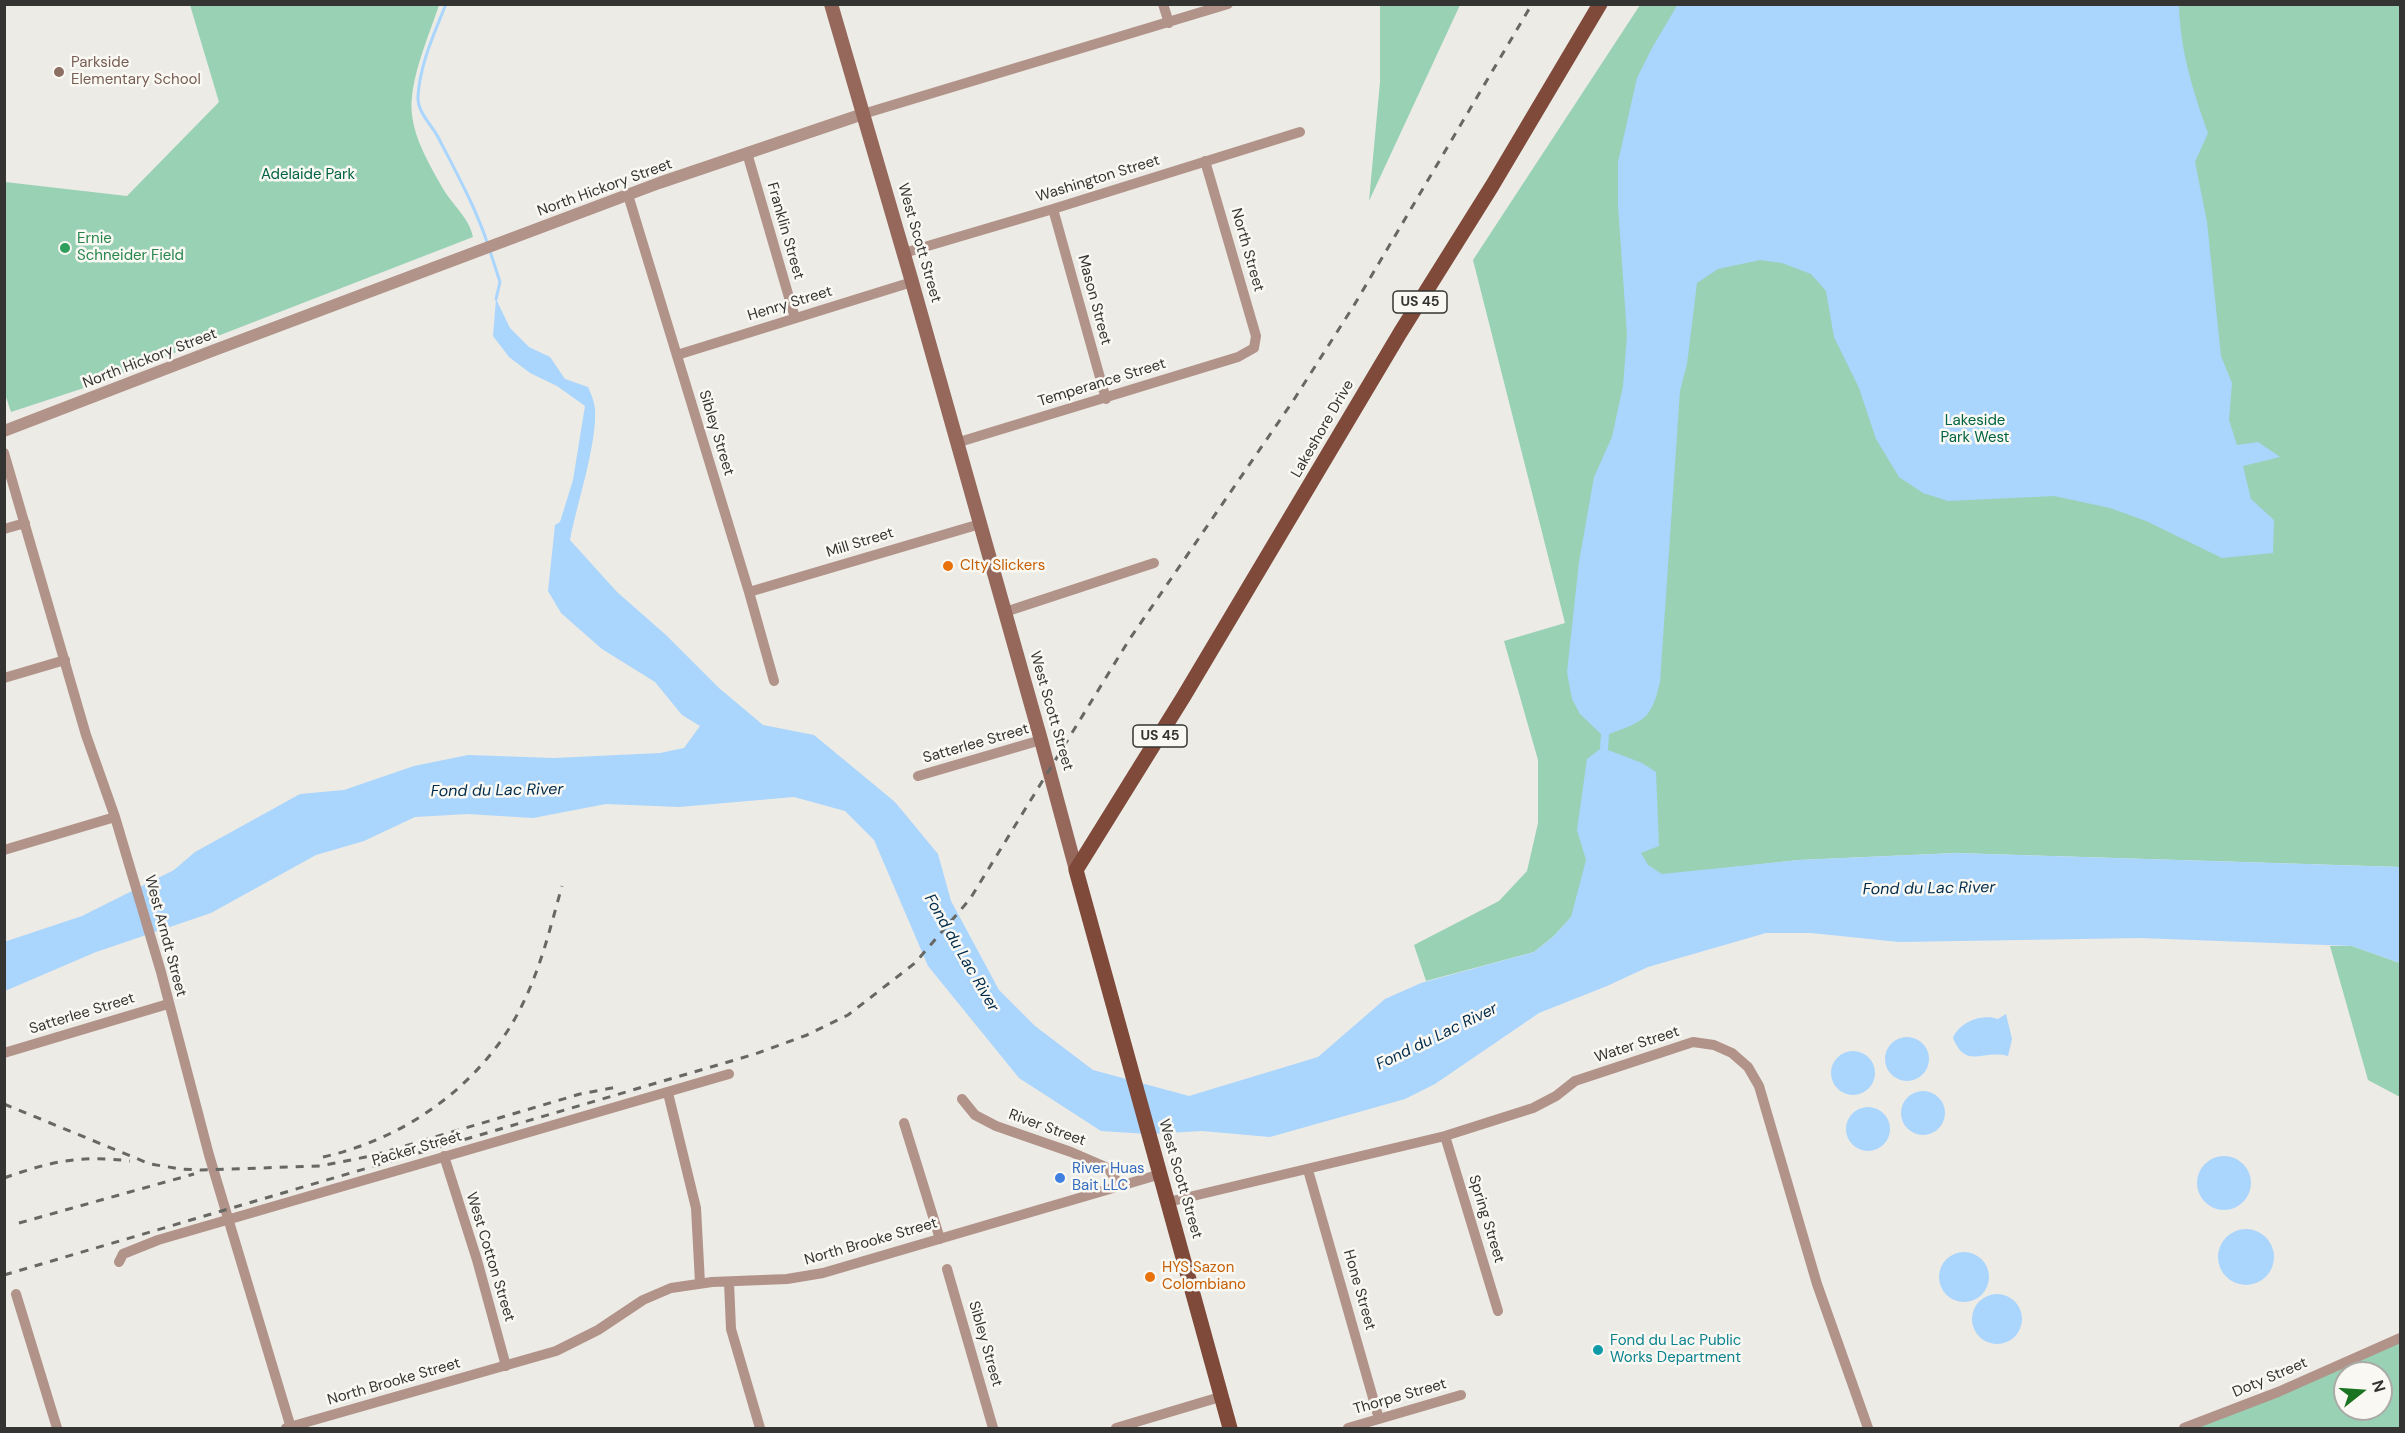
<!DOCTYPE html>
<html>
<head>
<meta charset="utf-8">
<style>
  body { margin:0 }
  #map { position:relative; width:2405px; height:1433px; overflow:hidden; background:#ecebe6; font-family:"DM Sans",sans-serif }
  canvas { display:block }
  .frame { position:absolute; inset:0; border:6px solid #343432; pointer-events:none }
  .north { position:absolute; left:2333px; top:1361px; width:60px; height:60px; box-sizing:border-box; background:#f9f8f3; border:2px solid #aaaaa6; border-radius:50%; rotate:73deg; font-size:16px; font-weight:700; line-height:24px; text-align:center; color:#343432 }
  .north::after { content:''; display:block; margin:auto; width:21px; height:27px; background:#1a7320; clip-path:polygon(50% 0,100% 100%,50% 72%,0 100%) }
</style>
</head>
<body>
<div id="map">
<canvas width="2405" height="1433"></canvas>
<div class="frame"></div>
<div class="north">N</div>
</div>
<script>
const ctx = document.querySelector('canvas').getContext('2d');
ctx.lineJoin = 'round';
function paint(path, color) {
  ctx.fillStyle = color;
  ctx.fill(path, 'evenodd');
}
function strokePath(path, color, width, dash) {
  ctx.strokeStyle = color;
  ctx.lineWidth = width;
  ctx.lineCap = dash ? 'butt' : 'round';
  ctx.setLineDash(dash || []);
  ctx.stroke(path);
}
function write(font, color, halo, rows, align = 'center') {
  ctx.font = font + ' "DM Sans",sans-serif';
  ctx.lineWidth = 5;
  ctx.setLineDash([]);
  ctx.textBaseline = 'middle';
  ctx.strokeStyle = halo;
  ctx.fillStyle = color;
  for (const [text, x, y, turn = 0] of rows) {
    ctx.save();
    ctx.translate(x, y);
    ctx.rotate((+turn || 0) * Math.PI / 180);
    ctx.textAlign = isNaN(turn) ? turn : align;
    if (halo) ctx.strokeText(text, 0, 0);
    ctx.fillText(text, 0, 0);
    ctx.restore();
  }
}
paint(new Path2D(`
  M190,5h249c-10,31 -31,77 -27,110 3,26 18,50 30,72 10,18 27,30 31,50l-392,152 -70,23 -7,-21 1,-209 122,14 92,-94z
  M1380,5h80l-91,196 11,-119z
  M1640,5h760v862l-444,-14 -157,7 -137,15 -91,42 -17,19 -20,16 -108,29 -12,-36 85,-44 28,-30 11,-48v-63l-34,-119 61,-18 -92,-363z
  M2330,946h22l48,17v134l-32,-17z
  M2400,1338v90h-216zM2345,1373h36v36h-36z`), '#99d1b5');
paint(new Path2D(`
  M1678,4l501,1c1,45 14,86 29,128l-13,29 12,60 14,134 11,27 -3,37 8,25 21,-3 22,15 -37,9 8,33 23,21 -1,33 -51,5 -76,-37 -36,-13 -56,-12 -106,5 -25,-8 -24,-16 -23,-38 -17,-51 -25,-51 -8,-46 -15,-17 -29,-11 -22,-3 -42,9 -21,14 -10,81 -7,27 -20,291c-9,39 -17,39 -51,52l-1,16 34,13 14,9 3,74 -18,7 7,12 14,9 137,-14 157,-7 444,14v96l-48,-17 -212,-8 -241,4 -88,-9h-45l-118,34 -41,19 -68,27 -104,71 -30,15 -135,38 -68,-6 -54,3 -47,-3 -82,-53 -91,-112 -54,-126 -29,-29 -51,-14 -115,10 -73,-3 -73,14 -65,-4 -53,3 -51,24 -48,14 -105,58 -115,39 -91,39 -1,-49 78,-26 92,-46 21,-18 105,-58 44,-4 70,-24 54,-11 86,3 106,-5 24,-5 16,-22 -18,-11 -27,-33 -53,-33 -41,-36 -13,-22 7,-66 5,-3 13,-42 12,-74 -28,-20 -27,-13 -21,-16 -16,-21 3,-37 14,29 19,19 21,10 15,22 23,8c3,7 6,13 7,22 2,36 -18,94 -25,131l47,52 49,43 53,53 44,37 51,10 81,67 43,52 13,47 48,89 36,36 58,44 96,26 129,-39 67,-58 36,-16 113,-31 20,-16 17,-19 15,-57 -9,-30 10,-71 13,-10 1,-15 -21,-20 -8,-15 -5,-27 12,-110 15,-85 18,-40 11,-51 4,-51 -9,-130v-43l19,-84 15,-30z
  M2006,1014l6,25 -4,17c-26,-7 -42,14 -55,-18 6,-16 29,-25 45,-19z
  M1885 1059a22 22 0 1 1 44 0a22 22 0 1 1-44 0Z
  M1831 1073a22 22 0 1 1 44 0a22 22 0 1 1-44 0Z
  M1901 1113a22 22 0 1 1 44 0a22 22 0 1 1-44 0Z
  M1846 1129a22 22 0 1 1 44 0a22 22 0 1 1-44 0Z
  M2197 1183a27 27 0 1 1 54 0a27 27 0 1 1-54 0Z
  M2218 1257a28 28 0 1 1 56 0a28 28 0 1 1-56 0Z
  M1939 1277a25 25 0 1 1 50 0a25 25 0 1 1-50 0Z
  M1972 1319a25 25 0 1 1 50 0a25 25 0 1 1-50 0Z`), '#aad5fd');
strokePath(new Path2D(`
  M446,4c-12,30 -26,60 -28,92 -1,16 13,28 20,41 18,35 38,71 50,108
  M490,251l10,31 -4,17`), '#aad5fd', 3);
strokePath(new Path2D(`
  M1163,4l6,19
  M863,114l365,-110
  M747,153l48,165
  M628,195l121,397 25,89
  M1053,209l53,190
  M904,253l149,-44 247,-77
  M677,355l235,-73
  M956,443l282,-86 16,-9 2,-12 -51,-175
  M4,453l82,282 29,82 46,155 48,183 82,273
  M4,529l21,-6
  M749,592l231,-68
  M1005,612l149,-49
  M4,678l61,-18
  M918,776l123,-36
  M4,850l111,-33
  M4,1053l164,-49
  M668,1093l28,115 4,75
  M962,1099l13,16 21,11 75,26 37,16 12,18
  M904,1123l36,116
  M1445,1136l53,175
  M444,1156l33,104 29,106
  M1308,1170l71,249
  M1168,1202l277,-66 88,-28 23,-12 19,-15 118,-39 21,3 18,8 16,14 11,19 58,198 51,144
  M119,1262l4,-8 35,-14 571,-166
  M947,1269l46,159
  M729,1282l2,47 29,99
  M16,1294l41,134
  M286,1428l270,-77 42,-21 45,-30 28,-12 41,-6 75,-3 36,-6 338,-99
  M1116,1428l104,-31
  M1348,1428l113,-33
  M2184,1428l94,-36 122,-54`), '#b29389', 10);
strokePath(new Path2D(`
  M4,431l208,-80 447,-168 204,-69`), '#b29389', 12);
strokePath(new Path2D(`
  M831,4l81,278 129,458 35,130`), '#95685b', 14);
strokePath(new Path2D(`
  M1230,1428l-154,-558 108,-174 216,-363 92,-147 108,-182`), '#7f4a3a', 15);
strokePath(new Path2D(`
  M4,1104l146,60 31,5 20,1 119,-4 51,-10 209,-62 37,-7
  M323,1157c86,-19 165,-77 202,-158 17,-36 26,-74 37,-113
  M4,1178c48,-17 76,-23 126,-17
  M19,1223l175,-49
  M4,1275l751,-221 52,-19 41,-20 67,-52 55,-64 159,-259 164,-239 60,-94 179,-303`), '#676764', 3, [8, 8]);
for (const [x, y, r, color] of [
  [59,72,6,"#8d6e63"],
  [65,248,6,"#2e9e5b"],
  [948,566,6,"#e8710a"],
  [1060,1178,6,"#3f7fe0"],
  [1150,1277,6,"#e8710a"],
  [1598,1350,6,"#0f9aa8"]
]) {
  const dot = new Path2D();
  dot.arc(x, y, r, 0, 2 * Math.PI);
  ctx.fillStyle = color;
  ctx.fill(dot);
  strokePath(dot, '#f9f8f3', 2);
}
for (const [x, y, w] of [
  [1420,302,54],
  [1160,736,54]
]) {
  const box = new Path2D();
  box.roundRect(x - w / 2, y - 11, w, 22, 4.5);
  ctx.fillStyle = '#f9f8f3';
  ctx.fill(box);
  strokePath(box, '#343432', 1.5);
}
write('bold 14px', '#343432', null, [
  ["US 45",1420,302],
  ["US 45",1160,736]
]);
write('15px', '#785e54', '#f9f8f3', [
  ["Parkside",71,63],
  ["Elementary School",71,80]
], 'left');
write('15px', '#006343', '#f9f8f3', [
  ["Adelaide Park",308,175],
  ["Lakeside",1975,421],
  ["Park West",1975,438]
]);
write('15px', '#343432', '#f9f8f3', [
  ["Washington Street",1098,179,-17],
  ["North Hickory Street",605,188,-20],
  ["Franklin Street",785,231,74],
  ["West Scott Street",919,243,74],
  ["North Street",1247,250,74],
  ["Mason Street",1094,300,75],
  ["Henry Street",790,304,-17],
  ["North Hickory Street",150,359,-21],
  ["Temperance Street",1102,383,-17],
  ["Lakeshore Drive",1323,429,-60],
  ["Sibley Street",716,433,73],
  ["Mill Street",860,543,-17],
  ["West Scott Street",1051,711,74],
  ["Satterlee Street",976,744,-16],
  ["West Arndt Street",165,936,75],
  ["Satterlee Street",82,1014,-17],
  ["Water Street",1637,1045,-18],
  ["River Street",1047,1128,20],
  ["Packer Street",417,1149,-16],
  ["West Scott Street",1180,1179,74],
  ["Spring Street",1486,1219,73],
  ["North Brooke Street",871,1242,-16],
  ["West Cotton Street",490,1257,73],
  ["Hone Street",1359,1290,74],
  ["Sibley Street",985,1344,74],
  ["Doty Street",2270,1378,-23],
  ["North Brooke Street",394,1382,-16],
  ["Thorpe Street",1400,1397,-16]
]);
write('15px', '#27864d', '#f9f8f3', [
  ["Ernie",77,239],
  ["Schneider Field",77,256]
], 'left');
write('15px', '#c56008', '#f9f8f3', [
  ["CIty Slickers",960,566],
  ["HYS Sazon",1162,1268],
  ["Colombiano",1162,1285]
], 'left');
write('15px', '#366cbe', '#f9f8f3', [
  ["River Huas",1072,1169],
  ["Bait LLC",1072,1186]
], 'left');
write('15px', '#0d838f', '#f9f8f3', [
  ["Fond du Lac Public",1610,1341],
  ["Works Department",1610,1358]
], 'left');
write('italic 16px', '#012b4a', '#f9f8f3', [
  ["Fond du Lac River",497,791,-1],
  ["Fond du Lac River",1929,889,-1],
  ["Fond du Lac River",961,953,60],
  ["Fond du Lac River",1437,1037,-26]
]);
</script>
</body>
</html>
